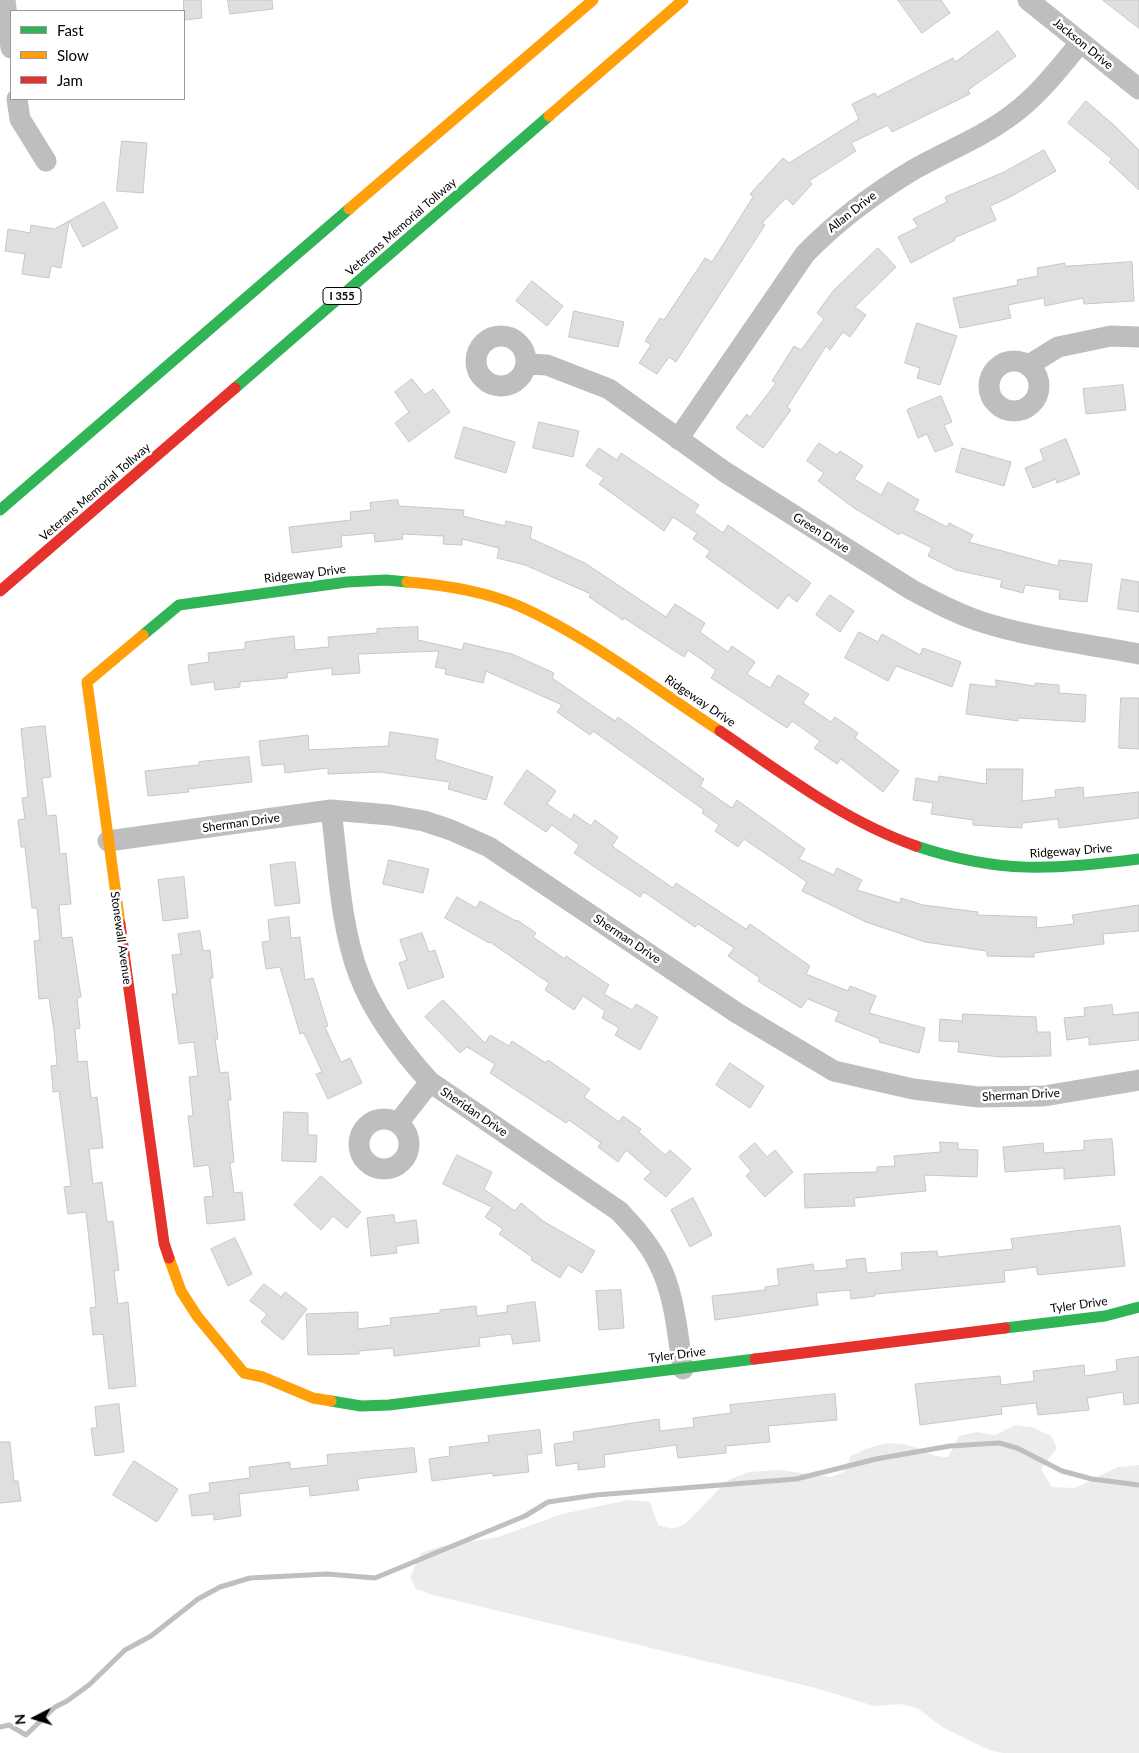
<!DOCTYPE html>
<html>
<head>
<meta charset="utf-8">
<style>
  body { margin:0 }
  #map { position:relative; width:1139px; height:1753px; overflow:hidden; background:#fff; font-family:Lato,sans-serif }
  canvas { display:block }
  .legend { position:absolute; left:10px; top:10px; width:175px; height:90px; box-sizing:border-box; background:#fff; border:1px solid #999; margin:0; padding:6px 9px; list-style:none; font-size:15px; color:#000 }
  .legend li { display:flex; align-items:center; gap:10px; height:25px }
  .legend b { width:25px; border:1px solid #999 }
  .north { position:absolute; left:10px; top:1693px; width:50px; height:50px; -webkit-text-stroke:4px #fff; paint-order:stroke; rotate:265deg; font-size:14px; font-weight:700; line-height:20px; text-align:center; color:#000 }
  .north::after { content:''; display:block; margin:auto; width:18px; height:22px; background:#000; clip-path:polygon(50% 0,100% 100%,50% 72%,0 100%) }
</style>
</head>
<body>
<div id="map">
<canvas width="1139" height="1753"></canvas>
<ul class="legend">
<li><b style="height:6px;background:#30b455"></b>Fast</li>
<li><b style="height:6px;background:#ff9f0a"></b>Slow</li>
<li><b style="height:6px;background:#e5322d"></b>Jam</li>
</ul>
<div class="north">N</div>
</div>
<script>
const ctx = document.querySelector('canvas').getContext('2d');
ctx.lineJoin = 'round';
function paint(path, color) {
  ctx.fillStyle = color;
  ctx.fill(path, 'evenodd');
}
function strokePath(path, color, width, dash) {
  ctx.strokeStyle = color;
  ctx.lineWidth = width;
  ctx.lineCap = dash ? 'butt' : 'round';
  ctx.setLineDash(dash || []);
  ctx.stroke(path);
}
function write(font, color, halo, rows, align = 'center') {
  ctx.font = font + ' Lato,sans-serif';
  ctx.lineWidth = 5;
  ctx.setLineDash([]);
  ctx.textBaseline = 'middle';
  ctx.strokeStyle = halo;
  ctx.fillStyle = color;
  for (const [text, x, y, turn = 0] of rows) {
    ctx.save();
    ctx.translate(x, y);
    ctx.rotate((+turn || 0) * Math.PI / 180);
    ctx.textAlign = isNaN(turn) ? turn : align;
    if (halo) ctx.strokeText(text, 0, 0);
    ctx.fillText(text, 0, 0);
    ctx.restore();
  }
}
paint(new Path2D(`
  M1015,1425l17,2 19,9 6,12 -16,21 11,18 23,1 43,-21 21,-2v288h-136l-14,-3 -45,-22 -27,-20 -17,-4 -26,2 -58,-18 -383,-93 -17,-6 -6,-12 11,-24 17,-6 60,-10 64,-23 66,-14 22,2 8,23 14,4 13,-5 43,-44 21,-8 30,-2 52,7 13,-5 7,-16c19,-10 39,-17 60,-10 15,5 20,11 37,11l11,-21 18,-4 18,3z`), '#ececec');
strokePath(new Path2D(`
  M0,1727l9,-2 17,10 29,-28 12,-6 22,-16 36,-35 26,-14 47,-37 22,-12 30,-9 77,-4 48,4 150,-62 23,-14 48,-7 200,-16 80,-20 74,-13 49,-3 18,5 45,23 30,8 47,6`), '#bfbfbf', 5);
const building = new Path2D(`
  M184,0h17l1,18 -18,2z
  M228,0h44l1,9 -43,5z
  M898,0h43l9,13 -28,20z
  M1103,0h36v28z
  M998,31l18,25 -48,34 2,4 -78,38 -4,-7 -37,18 5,8 -47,30 3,3 -19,21 -7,-7 -24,25 3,2 -89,137 -7,-5 -12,17 -18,-11 12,-18 -6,-4 15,-23 4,2 41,-62 7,4 41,-65 -3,-3 33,-36 6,5 70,-44 -7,-15 23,-11 2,4 76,-39 2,4z
  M1086,101l29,25 24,24v40l-30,-28 3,-3 -44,-36z
  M122,141l25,2 -4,50 -26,-2z
  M1044,150l12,21 -48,27 -18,8 6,14 -42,18 1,2 -44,23 -13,-26 20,-10 -5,-8 34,-17 -2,-5 59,-25z
  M104,202l14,26 -35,19 -14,-26 -8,47 -10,-2 -2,12 -27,-4 3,-20 -20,-3 3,-22 22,4 1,-8 23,4z
  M878,248l18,19 -41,40 11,8 -16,22 -7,-5 -13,18 -4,-4 -39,61 4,3 -28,38 -27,-20 11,-14 3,3 26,-34 -4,-2 22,-35 7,4 23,-31 -7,-6 16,-22z
  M1132,262l2,39 -50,3 -1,-6 -38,8 -1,-8 -36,7 3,13 -51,10 -7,-30 65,-13 -1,-5 21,-4 -1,-8 28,-5v3z
  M532,281l31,25 -16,20 -31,-25z
  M574,311l50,11 -6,25 -49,-10z
  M917,323l40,13 -17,49 -23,-7 3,-10 -15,-5z
  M412,379l13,16 8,-6 17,23 -41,30 -14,-19 14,-11 -14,-20z
  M1123,385l3,25 -40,4 -3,-25z
  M941,396l11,26 -8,3 9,20 -18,7 -8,-18 -9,4 -11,-28z
  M539,422l40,9 -6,26 -40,-9z
  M464,427l51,15 -9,31 -51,-15z
  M1066,439l14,35 -23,9 -1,-4 -23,9 -8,-20 19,-8 -4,-10z
  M819,443l18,12 3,-4 23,15 -9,13 27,16 7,-13 31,18 -5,10 33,17 2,-4 24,12 -4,7 89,24 1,-6 33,4 -5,38 -28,-3 1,-9 -35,-5 -2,8 -23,-6 2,-7 -46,-10 -28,-14 4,-8 -32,-16 -1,3 -45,-27 -36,-27 6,-8 -17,-12z
  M599,448l18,12 4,-7 78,52 -5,7 29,21 5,-8 83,58 -14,19 -9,-7 -10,14 -72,-52 4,-6 -17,-12 4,-6 -24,-16 -9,14 -65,-47 5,-6 -18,-12z
  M962,448l49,14 -7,24 -48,-14z
  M398,500l1,6 65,4 -1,6 42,10 1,-5 26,6 -2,11 55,25 81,54 9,-13 30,19 -5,9 28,20 4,-6 23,16 -8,12 23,14 8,-13 31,19 -6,9 28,19 4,-5 23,16 -3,5 44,33 -16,21 -42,-33 -4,5 -23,-16 6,-7 -28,-20 -5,7 -76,-50 5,-8 -28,-20 -4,7 -60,-39 -1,2 -34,-23 2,-3 -66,-29 -28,-7 2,-10 -37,-9v6l-19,-1 1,-8 -42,-2 1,5 -28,3 -1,-9 -33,3 1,11 -50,6 -3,-26 62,-7 -1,-8 21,-2 -1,-7z
  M1122,579l17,3v30l-21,-3z
  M830,595l24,16 -14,21 -24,-17z
  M418,627v13l44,10 2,-7 48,11 42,19 -2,5 63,43 3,-4 86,62 -4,7 32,22 5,-8 68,49 -6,10 35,16 3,-7 25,12 -5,10 43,13 1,-5 22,7 55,7 -1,3 60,2 -1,11 38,-4 -2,-9 67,-10v26l-36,3 1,10 -70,9v4l-47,-1v-5l-62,-9 -59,-20 -64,-31 5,-9 -63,-43 -6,8 -23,-16 4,-6 -17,-12 2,-3 -111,-79 -3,4 -33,-23 5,-7 -76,-34 -3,12 -38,-9 1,-5 -11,-2 4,-16 -81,3 2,19 -28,2v-7l-45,5v5l-47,4v5l-25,3 -1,-8 -23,3 -3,-20 21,-3 -1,-9 37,-4v-7l49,-6 1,14 34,-3 -1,-10 49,-4v-4z
  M859,632l19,10 4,-8 38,21 3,-7 38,14 -9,25 -56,-21 -8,15 -43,-23z
  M996,680l39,6v-3l24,2v8l27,2 -1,27 -67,-4v3l-52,-7 4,-30 26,3z
  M1121,698h18v51l-20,-1z
  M45,726l6,51 -9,1 5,38 9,-1 4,39 6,-1 5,51 -12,1 3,33 10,-1 9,60 -4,1 3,30 -5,1 3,33 9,-1 4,37 6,-1 6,51 -14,1 4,35 9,-2 5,40 6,-1 6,49 -5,1 4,33 10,-2 8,84 -27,3 -6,-55 -10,1 -3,-27 6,-1 -2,-22 -8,-73 -18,2 -4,-27 7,-1 -12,-95 -6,1 -2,-26 6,-1 -3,-34 -5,-33 -10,1 -5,-58 6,-1 -3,-32h-5l-7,-61h-4l-3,-27 7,-1 -3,-21 6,-1 -7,-68z
  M390,732l48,7 -3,20 58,18 -7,23 -38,-11 2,-7 -70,-10 -52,2v-6l-43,5 -1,-9 -22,2 -3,-25 49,-6 1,15 79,-4z
  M249,757l3,25 -64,7 1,3 -41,4 -3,-25 54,-6v-3z
  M987,769h36l-1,32 34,-4 -1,-7 28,-3 1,11 55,-6v26l-80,10 -1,-9 -36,4v5l-49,-3v-5l-42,-6 2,-11 -20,-3 3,-22 22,4 1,-6 47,8z
  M527,770l29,21 -9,13 24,16 3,-6 17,12 4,-6 23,17 -6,9 61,42 3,-5 70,46 4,-5 60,42 -4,8 42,17 2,-5 26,10 -7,17 56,15 -6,25 -40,-11 1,-3 -45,-18 4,-9 -31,-13 -7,9 -43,-27 2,-3 -32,-22 6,-8 -36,-24 -3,3 -51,-35 -4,5 -44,-29 -22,-15 5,-8 -27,-20 -6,7 -42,-28z
  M389,860l40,9 -6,24 -40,-9z
  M295,862l5,41 -25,3 -5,-41z
  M184,877l4,41 -25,3 -5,-41z
  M457,897l19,11 4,-7 36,20 1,-1 19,13 -3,4 32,22 1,-3 43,29 -5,9 28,16 4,-6 22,13 -18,33 -25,-15 4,-7 -17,-10 3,-7 -22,-15 -9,14 -29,-20 4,-7 -59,-41 -1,1 -44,-25z
  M289,917l2,21 9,-1 5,43 8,-2 15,48 -3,1 16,35 9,-4 12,25 -34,16 -12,-25 6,-2 -18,-39 -4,1 -20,-67 -14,2 -4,-27 8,-1 -2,-21z
  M200,931l3,20 7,-1 3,28h-3l8,61h-3l5,34 8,-1 3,28h-3l6,62 -4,1 4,30 8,-1 3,28 -38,4 -3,-27 9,-1 -4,-31 -15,2 -6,-51h5l-4,-39 9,-1 -4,-34 -15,2 -7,-50h5l-5,-39 9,-1 -3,-20z
  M422,933l7,19 6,-2 9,27 -36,12 -9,-26 8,-3 -7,-20z
  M443,1000l42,43 5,-8 19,11 3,-5 34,22 2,-3 42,29 -6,8 35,25 4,-6 18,13 -2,3 26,23 5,-5 21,19 -25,28 -22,-18 7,-7 -25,-22 -8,12 -20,-15 3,-4 -32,-23 -3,3 -76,-50 5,-9 -28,-17 -7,6 -35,-36z
  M1112,1005l1,10 26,-3v28l-50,5v-8l-22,3 -3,-22 21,-2 -1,-8z
  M963,1014l73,3 1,15h13l1,24 -51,1 -42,-5 1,-10 -20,-1 1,-22 22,2z
  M730,1063l34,23 -14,22 -34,-23z
  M284,1112l24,1v22h9l-1,27 -34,-1z
  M1112,1139l3,36 -51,4v-11l-59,4 -2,-25 40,-4 1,10 40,-3v-9z
  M940,1142l18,1v6l20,1 -1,27 -53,-2 2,16 -72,7 1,8 -50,2 -1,-34 73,-2v-5l18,-1 -1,-10 46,-4z
  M755,1143l12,14 8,-7 18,22 -28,25 -19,-21 5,-5 -12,-14z
  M457,1155l35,17 -8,17 31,22 6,-8 22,18 52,30 -13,22 -14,-8 -8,13 -29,-18 1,-3 -33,-23 4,-5 -18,-12 7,-10 -49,-23z
  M321,1176l40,36 -14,16 -14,-12 -12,14 -27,-25z
  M693,1198l19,37 -22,12 -19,-37z
  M394,1215l1,8 21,-3 3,23 -23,3 1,7 -26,3 -4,-38z
  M1120,1226l5,40 -87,9 -2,-8 -32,4 1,11 -130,12v2l-24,3 -1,-9 -34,3 2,12 -103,15 -3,-24 53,-6v-3l14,-2 -2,-16 36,-5 1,7 33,-3 -1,-8 19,-2 2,15 35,-3 -1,-17 36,-2 1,6 75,-8 -2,-10z
  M235,1238l17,36 -24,12 -17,-37z
  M264,1284l17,13 4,-5 22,17 -24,31 -22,-18 6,-8 -17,-13z
  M621,1290l3,38 -25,2 -3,-39z
  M535,1302l5,39 -27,3 -2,-10 -32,4 1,8 -86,10 -1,-8 -34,3v3l-51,1 -2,-41 52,-2v17l33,-4 -1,-7 50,-5v-3l36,-4 1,10 30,-4v-6z
  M1139,1357v46l-15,2 -1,-13 -36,6 2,12 -51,5 -2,-12 -35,4 1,7 -82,11 -5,-41 85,-8 1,9 33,-4 -1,-10 51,-6 1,11 32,-5 -1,-11z
  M835,1394l2,26 -69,6 2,16 -44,4v7l-48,5 -2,-13 -72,10 1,12 -27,3v-7l-22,3 -2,-22 20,-3 -1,-9 86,-13 1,12 34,-4 -1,-9 38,-5 -1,-8z
  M119,1404l5,48 -29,4 -4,-28h6l-2,-21z
  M540,1430l2,23 -15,2 2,17 -36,4v-3l-61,8 -3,-22 21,-3 -1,-9 40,-5 -1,-6z
  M0,1442h10l4,39h4l3,20 -21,2z
  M414,1448l3,24 -60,7 2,11 -49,6 -1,-10 -70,8 2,22 -27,4v-6l-22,2 -3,-21 21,-3 -1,-9 41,-5 -1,-11 41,-5v7l38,-4 -1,-10z
  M134,1461l44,28 -21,33 -44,-27z`);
paint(building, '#dfdfdf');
strokePath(building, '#c7c7c7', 1);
strokePath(new Path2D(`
  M5,0l6,48
  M1028,0l111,89
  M17,99l3,20 26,42
  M476 361a25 25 0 1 1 50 0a25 25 0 1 1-50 0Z
  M989 386a25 25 0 1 1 50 0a25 25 0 1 1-50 0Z
  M526,364l21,1 62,24 116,83 187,118c23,12 45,24 70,32 50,16 105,22 157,32
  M1029,365l29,-18 53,-11 28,1
  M678,439l127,-185c33,-34 68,-60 108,-84 33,-19 70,-33 100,-56 27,-20 47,-47 68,-72
  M331,810c7,53 9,115 28,165 15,40 42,75 71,107l189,129c14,15 28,30 38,49 18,33 20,72 26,109
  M108,841l223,-31 59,5 34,6 27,9 38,17 248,166 97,58 79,18 65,8 66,-1 95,-16
  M359 1144a25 25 0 1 1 50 0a25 25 0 1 1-50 0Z
  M398,1123l32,-41`), '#bebebe', 21);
strokePath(new Path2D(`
  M235,388l314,-272
  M0,510l349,-301
  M143,635l36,-30 168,-23 39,-2 21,2
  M916,846c83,28 138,24 223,13
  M1005,1328l100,-12 34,-9
  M331,1401l30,5 28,-1 366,-46`), '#30b455', 11);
strokePath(new Path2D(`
  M549,116l134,-116
  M349,209l244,-209
  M407,582c38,3 77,9 112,24 68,30 138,84 201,125
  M120,924l-33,-242 56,-47
  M169,1258l12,33 16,25 47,57 19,4 50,21 18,3`), '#ff9f0a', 11);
strokePath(new Path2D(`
  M0,591l235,-203
  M720,731c62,42 124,90 196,115
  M120,924l44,319 5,15
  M755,1359l250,-31`), '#e5322d', 11);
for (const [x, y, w] of [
  [342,296,38]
]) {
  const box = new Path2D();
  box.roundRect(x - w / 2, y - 8.5, w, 17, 4);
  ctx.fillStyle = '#fff';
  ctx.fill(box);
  strokePath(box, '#000', 1);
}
write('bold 11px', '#000', null, [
  ["I 355",342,296]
]);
write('12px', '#000', '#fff', [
  ["Jackson Drive",1083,44,39],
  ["Allan Drive",852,212,-38],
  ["Veterans Memorial Tollway",401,227,-41],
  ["Veterans Memorial Tollway",95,492,-41],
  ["Green Drive",821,533,32],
  ["Ridgeway Drive",305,574,-7],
  ["Ridgeway Drive",700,701,34],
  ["Sherman Drive",241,823,-8],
  ["Ridgeway Drive",1071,851,-4],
  ["Stonewall Avenue",121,938,82],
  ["Sherman Drive",627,939,34],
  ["Sherman Drive",1021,1095,-3],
  ["Sheridan Drive",474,1112,34],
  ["Tyler Drive",1079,1305,-8],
  ["Tyler Drive",677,1355,-7]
]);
</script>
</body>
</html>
